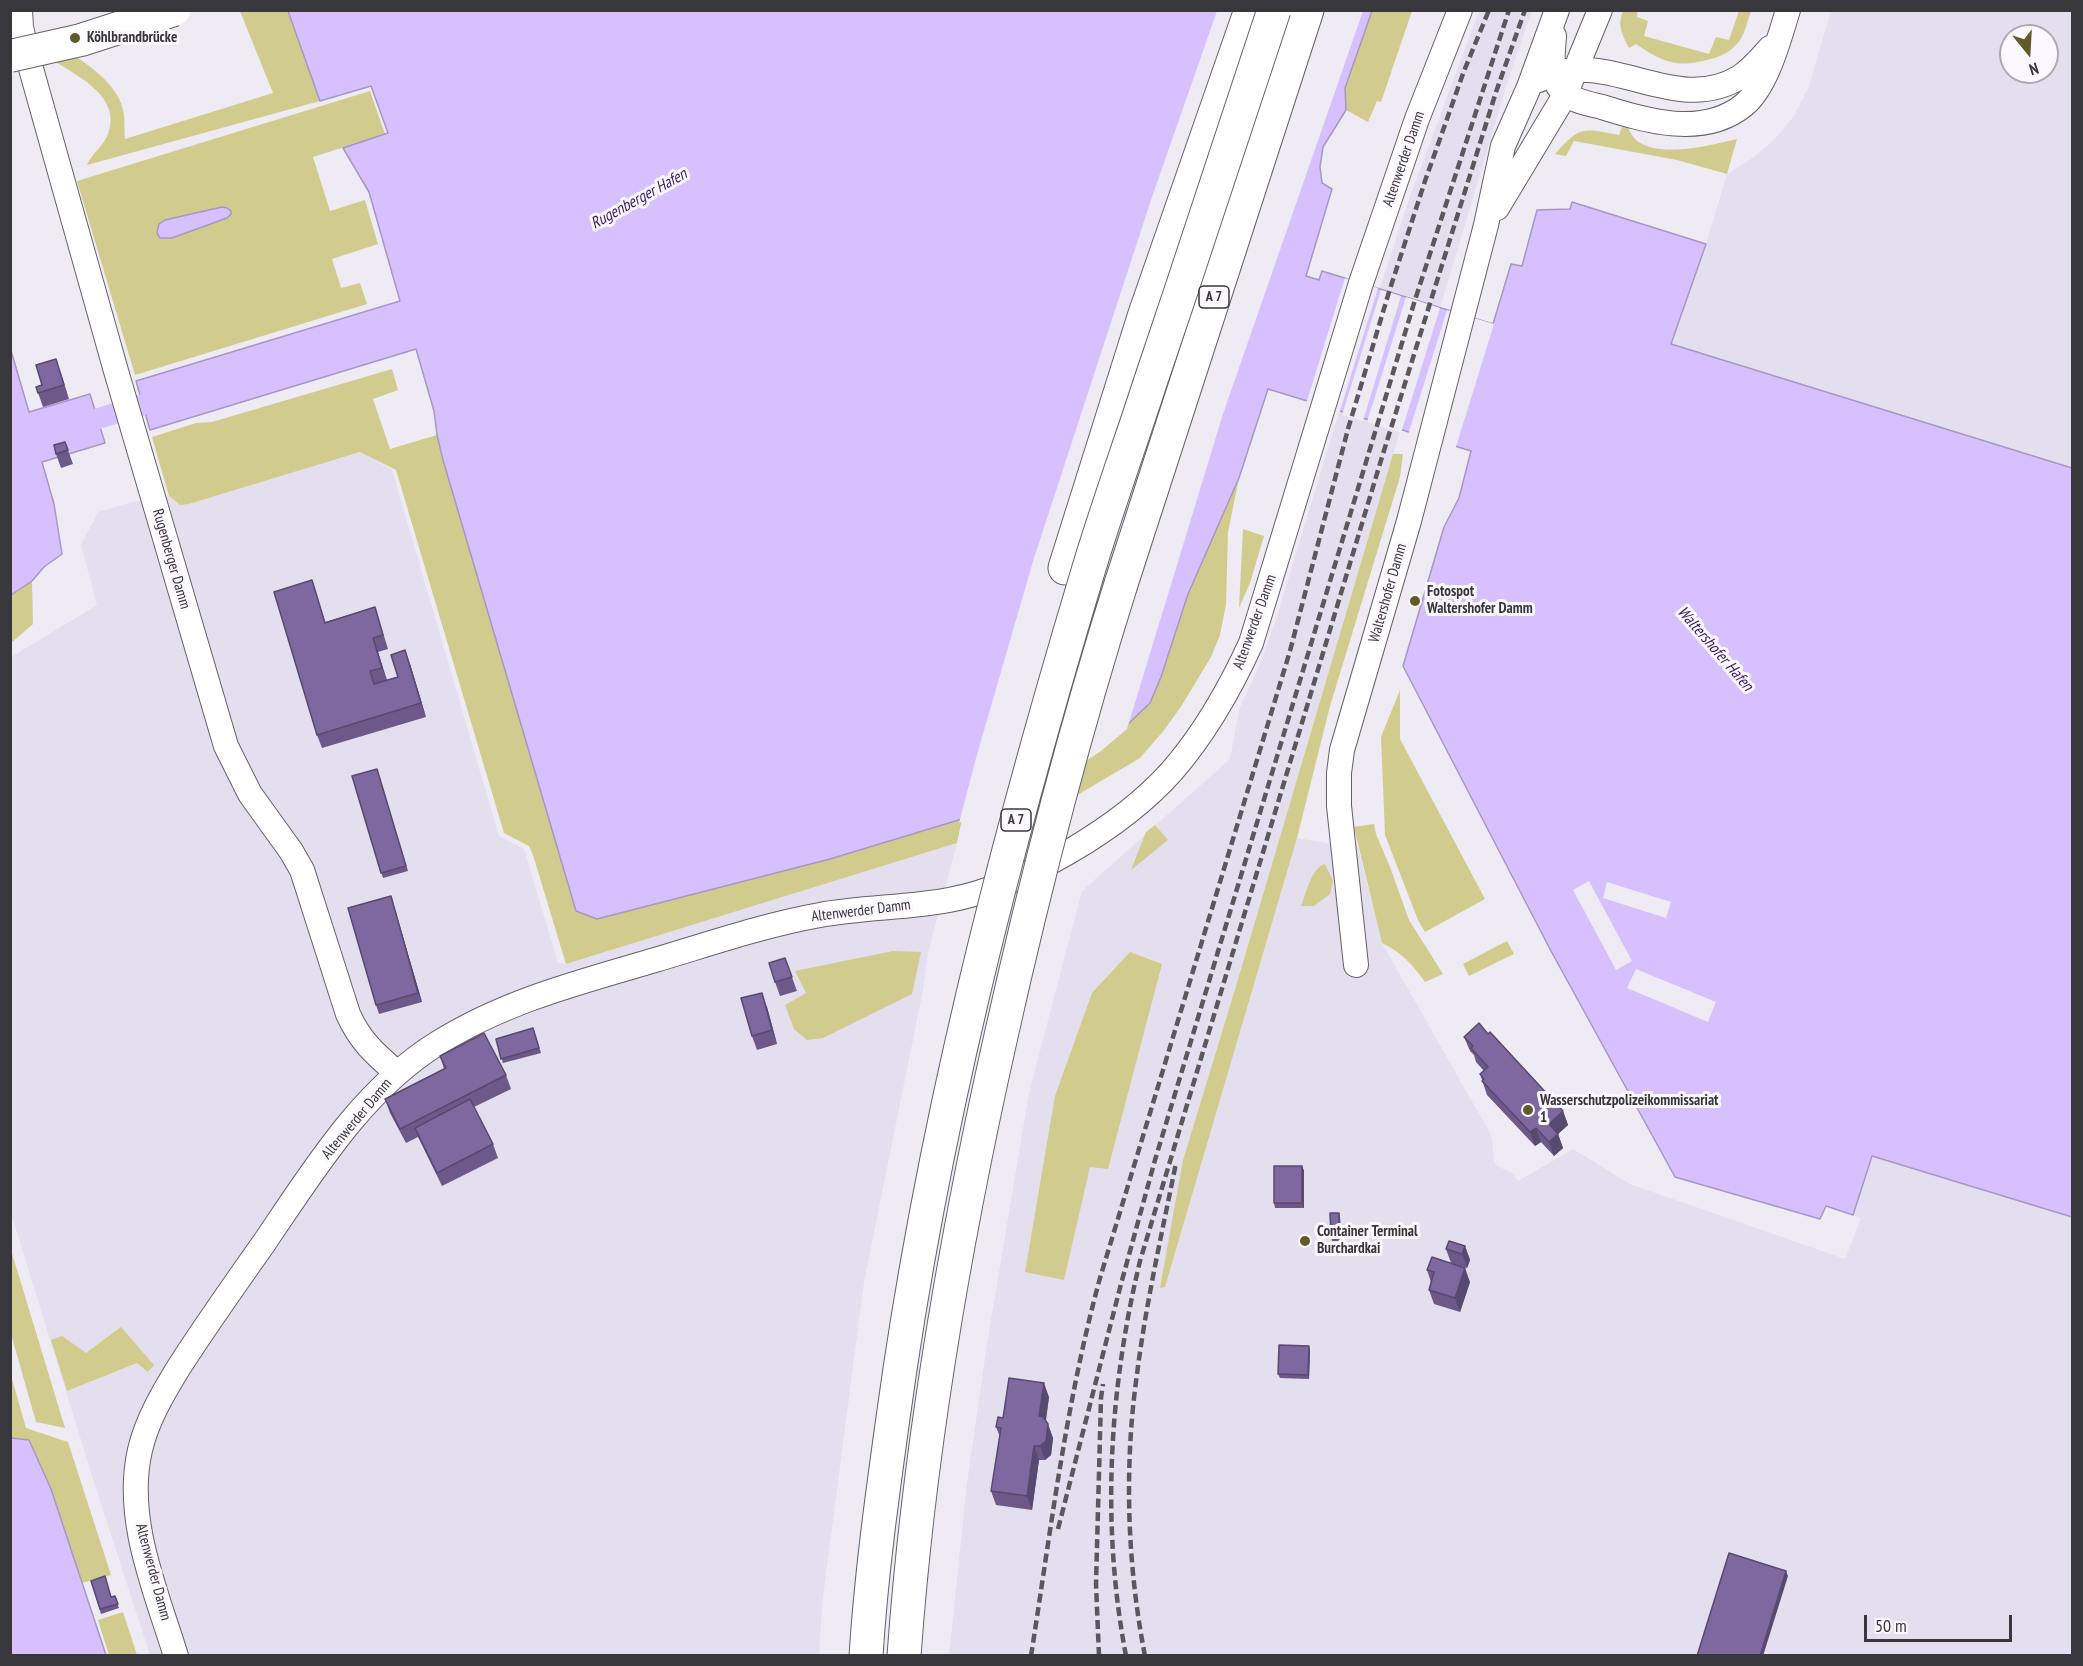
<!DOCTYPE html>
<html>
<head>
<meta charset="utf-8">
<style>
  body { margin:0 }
  #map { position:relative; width:2083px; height:1666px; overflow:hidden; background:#eeebf4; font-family:"PT Sans Narrow",sans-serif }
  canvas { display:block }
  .frame { position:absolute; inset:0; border:12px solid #38373b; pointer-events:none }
  .north { position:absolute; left:1999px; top:24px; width:60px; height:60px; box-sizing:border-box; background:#fbf9ff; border:2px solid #adabb1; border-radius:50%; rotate:162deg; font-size:16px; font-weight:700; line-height:24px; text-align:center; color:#38373b }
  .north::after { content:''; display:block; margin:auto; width:21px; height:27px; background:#605b28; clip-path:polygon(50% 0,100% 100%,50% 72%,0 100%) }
  .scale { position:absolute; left:1864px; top:1615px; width:148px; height:27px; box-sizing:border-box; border:3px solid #38373b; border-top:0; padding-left:8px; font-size:18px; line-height:21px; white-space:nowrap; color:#38373b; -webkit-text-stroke:4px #fbf9ff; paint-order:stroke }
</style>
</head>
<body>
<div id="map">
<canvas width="2083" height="1666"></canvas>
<div class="frame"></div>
<div class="north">N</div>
<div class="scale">50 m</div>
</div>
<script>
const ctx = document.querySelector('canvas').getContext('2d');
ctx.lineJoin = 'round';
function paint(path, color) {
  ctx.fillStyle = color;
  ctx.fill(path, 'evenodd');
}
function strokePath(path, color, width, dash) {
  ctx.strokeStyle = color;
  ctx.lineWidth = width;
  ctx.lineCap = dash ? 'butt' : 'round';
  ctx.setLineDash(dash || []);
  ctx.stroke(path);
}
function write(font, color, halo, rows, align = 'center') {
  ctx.font = font + ' "PT Sans Narrow",sans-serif';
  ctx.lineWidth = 6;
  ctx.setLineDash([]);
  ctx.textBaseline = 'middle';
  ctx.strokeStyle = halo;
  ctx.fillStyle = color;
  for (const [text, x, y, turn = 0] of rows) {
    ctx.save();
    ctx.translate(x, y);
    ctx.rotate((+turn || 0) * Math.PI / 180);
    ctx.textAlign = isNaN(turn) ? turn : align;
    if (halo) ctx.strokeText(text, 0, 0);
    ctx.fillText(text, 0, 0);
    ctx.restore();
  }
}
paint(new Path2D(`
  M1479,11h53l-22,63 -70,234 -47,146 -157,532 -53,174 -18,127 132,-449 61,10 24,95 105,185 5,10 2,23 3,5 15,7 6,8 55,-32 57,35 215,75 16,-41 -8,-3 18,-59 201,61v438l-1123,1 18,-173 20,-139 42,-251 53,-202 148,-132 9,-49 22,-49 15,-42 59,-194 75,-229z
  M1831,11h241v457l-401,-124 35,-100 21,-70 27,-17 20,-17 20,-24 15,-30zM2011,36h36v36h-36z
  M360,452l32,18 107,366 25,13 34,114 8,1 391,-121 -29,110 -5,37 -59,292 -41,315 -4,58h-669l-58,-179 -81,-263v-556l86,-52 -16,-60 17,-33 35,-10 36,-6 11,9 9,-1z`), '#e4dfee');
paint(new Path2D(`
  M240,11h48l32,90 -233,64c5,-12 16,-18 21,-31 14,-37 -29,-57 -54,-73l8,-14c24,17 58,36 62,68 1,8 0,17 1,24l148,-46z
  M1372,11h40l-31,91 -4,-1 -9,21 -22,-12 -1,-22z
  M1623,11h15l-1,6 11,4 -4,15 65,18 7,-17 13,3 10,-29h12c-4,11 -6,25 -15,34 -7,8 -19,13 -29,15 -30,8 -45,2 -71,-16l-7,4c-7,-14 -12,-23 -6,-37z
  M370,91l15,43 -72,23 17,54 35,-11 13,44 -46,15 9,29 19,-5 7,21 -232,71 -58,-194z
  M1622,127l6,1c2,4 5,9 8,12 23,19 76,5 101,-1l-10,35 -50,-14 -103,-19 -8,15 -11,-2c25,-28 27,-26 64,-19z
  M392,369l6,21 -25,9 17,50 47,-14 139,476 21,8 233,-60 132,-40 -5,24 -391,121 -33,-109 -4,-9 -25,-13 -108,-363 -36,-18 -171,52 -9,1 -11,-9 -17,-59 44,-14 16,-1z
  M1393,454h10l-3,23 -70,229 -33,132 -132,449 -5,1 23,-128 53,-174z
  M1239,478l-11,54 -2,72 -6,31 -9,22 -29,48 -17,24 -25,29 -93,55 -31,12 5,-30 129,-92 11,-26 27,-83z
  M1243,529l21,7 -14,47 -11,25z
  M32,581l1,43 -22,19v-48z
  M1400,690v49l85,160 -60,33 -7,-12 -33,-85 -4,-98z
  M1374,824l2,10 14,33 19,53 34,54 -18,8c-12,-17 -24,-30 -43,-39l-28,-116z
  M1155,825l13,15 -37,30 15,-38z
  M1325,864l8,17 -3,13 -16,12h-13c5,-12 10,-38 24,-42z
  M1507,941l7,13 -45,22 -6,-12z
  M893,951l28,1 -9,42 -89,44 -16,2 -13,-11 -9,-24 21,-12 -11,-22z
  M1130,952l32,12 -54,205 -18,-2 -26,113 -39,-8 30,-176 37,-103z
  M11,1250l54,178 -29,-6 -25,-88z
  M121,1327l33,38 -6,7 -11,-9 -70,28 -16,-51 11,-4 24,17z
  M10,1372l16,56 42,14 43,133 -29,8 -31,-94 -22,-48 -18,-3z
  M123,1612l14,43h-28l-11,-35z`), '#d1cc8d');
const water = new Path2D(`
  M288,11h1084l-27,77 1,22 -23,37 -3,20 2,16 10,6 -26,87 13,4 3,-9 171,53 18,-60 11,2 15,-56 33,-1 2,-7 134,42 -35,100 401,124v749l-200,-61 -19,59 -27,-9 -6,13 -145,-42 -124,-226 -148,-285 41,-139 15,-29 12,-47 -203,-62 -29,89 -51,116 -27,83 -11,26 -22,21 -69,51 -97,44 -132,40 -233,60 -21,-8 -133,-451 -6,-25 -3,-24 -18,-62 -266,81 -14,-49 264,-80 -31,-109 -26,-44 45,-15 -17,-47 -51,15z
  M222,207l5,1 4,3v3l-4,4 -55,20h-12l-3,-5 2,-9 6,-4z
  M10,347l19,65 61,-18 15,49 -63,19 12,42 8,50 -18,13 -12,14 -21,14z
  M11,1438l18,2 22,49 55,166h-95z`);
paint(water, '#d7c0fe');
strokePath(water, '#a797c4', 1.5);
paint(new Path2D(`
  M1217,11h70l-189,569 -76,217 -63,26 17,-65 58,-200 118,-361z
  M1290,11h73l-140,403 -96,315 -26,22 -40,27 -18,8 59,-204 118,-364z
  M1345,278l33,10 -39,126 -33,-10z
  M1381,290l20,6 -38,125 -21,-6z
  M1406,297l34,11 -39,125 -34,-11z
  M1447,310l47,14 -39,126 -47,-15z
  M1589,881l43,80 -16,9 -43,-80z
  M1607,882l64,20 -5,16 -63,-20z
  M1636,969l80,33 -8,20 -81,-34z`), '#eeebf4');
strokePath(new Path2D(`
  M71,427l100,-31`), '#d7c0fe', 21);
const minor = new Path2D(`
  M20,10l1,17 7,31 88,313 110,375 24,48 41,57 11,19 46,144c12,27 27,40 49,59
  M1554,36c-1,17 -5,40 7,54 8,10 29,14 41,17 45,14 101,31 142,-2 23,-19 35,-66 44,-95
  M1539,80c68,-36 134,38 201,-3 12,-8 21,-19 30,-29
  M1497,208l68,-113 35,-85
  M1356,965l-17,-159v-33l3,-23 67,-229 77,-296 17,-79 26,-59 28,-77
  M176,1656c-20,-65 -52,-137 -36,-206 7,-30 23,-57 39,-83 27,-42 56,-83 85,-124 49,-72 98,-153 174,-200 67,-42 142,-61 217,-83 54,-16 109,-35 165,-45 43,-8 87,-7 129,-15 75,-14 173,-73 223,-129 33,-38 58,-82 79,-128l110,-360 56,-164 43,-109`);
const highway = new Path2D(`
  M1065,568l80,-254 106,-304
  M1121,584l186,-574`);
strokePath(minor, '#646169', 26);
strokePath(highway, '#646169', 35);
strokePath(minor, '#fff', 24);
strokePath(highway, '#fff', 33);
strokePath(new Path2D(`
  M1058,1529l63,-245 34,-124 260,-860 94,-290
  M1031,1656c20,-127 35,-254 69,-378l190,-627 58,-222 41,-137 36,-111 39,-110 25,-61
  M1099,1656l-3,-72 5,-186 2,-14
  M1126,1656c-25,-131 -17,-266 14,-395l242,-804 114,-365 29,-82
  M1145,1656c-18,-92 -21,-190 -8,-282 9,-71 25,-141 39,-211`), '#5a585d', 4.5, [9, 4.5]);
const majorBridge = new Path2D(`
  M10,56l71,-16 93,-30`);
const highwayBridge = new Path2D(`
  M866,1656c5,-80 16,-159 27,-238 39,-286 110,-564 193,-840 19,-65 43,-130 64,-195 42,-124 83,-248 124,-373
  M904,1656c15,-209 51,-416 97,-620 34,-152 73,-303 120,-452`);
strokePath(majorBridge, '#646169', 34, []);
strokePath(highwayBridge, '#646169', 35, []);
strokePath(majorBridge, '#fff', 32);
strokePath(highwayBridge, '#fff', 33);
paint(new Path2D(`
  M61,373l8,26 -26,8 -7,-20 6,-2z
  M65,442l8,22 -12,4 -5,-14z
  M312,580l13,42 50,-15 13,42 -10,3 9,28 11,-3 12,-13 16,53 -104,31 -5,-13z
  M377,769l31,102 -25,7 -31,-102z
  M391,896l31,106 -43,12 -3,-9z
  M785,958l12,33 -17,5 -5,-14z
  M767,1007l10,37 -20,6 -5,-14z
  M533,1028l8,25 -38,10 -7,-24z
  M1464,1037l99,74 5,14 -10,9 5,14 -9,8 -13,-14 -6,4 -48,-51 -7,-21 4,-3 -8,-9 -2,-7 -4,-4z
  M440,1056l66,19 5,14 -37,18 19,37 5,14 -56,28 -24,-49 -12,6 -16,-30 -5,-14 59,-30z
  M1302,1166l2,5v37h-29l-1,-5z
  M1340,1217l1,24h-9l-1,-5z
  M1465,1246l5,14 -3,8 -16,-5 -5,-14z
  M1427,1270l43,12 -10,30 -26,-8 -5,-14 2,-8z
  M1310,1350l-1,29 -29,-1 -2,-4z
  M1049,1397l-3,24 7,17 -2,17 -6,5h-6l-7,50 -36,-5 -5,-14 9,-54 -4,-10z
  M91,1581l20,16 4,-1 4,12 -18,6z`), '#6c598a');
paint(new Path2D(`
  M373,638l5,14 9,30 -5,-14z
  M405,650l5,14 16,53 -5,-14z
  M391,896l3,10 28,96 -4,-9z
  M762,993l5,14 10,37 -5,-14z
  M1563,1111l5,14 -10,9 5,14 -9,8 -5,-14v-18z
  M1536,1128l5,14 -6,4 -5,-14z
  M1302,1166l2,5v37l-2,-5z
  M1339,1213l1,4 1,24 -2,-5z
  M1465,1246l5,14 -3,8 -5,-14z
  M1465,1268l5,14 -10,30 -5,-14z
  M1309,1346l1,4 -1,29 -1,-4z
  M1044,1383l5,14 -5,33 -5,-14z
  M1048,1424l5,14 -2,17 -6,5 -5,-14z
  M1034,1446l5,14 -7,50 -5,-14z
  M1786,1571l2,5 -25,80h-3z`), '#584970');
const building = new Path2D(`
  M56,359l8,26 -26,8 -2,-6 6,-2 -6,-20z
  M65,442l3,8 -12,4 -2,-9z
  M312,580l13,43 50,-16 8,28 -10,3 9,30 -12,3 4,13 24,-7 -7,-22 14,-5 16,53 -104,32 -43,-143z
  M377,769l29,97 -25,7 -29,-97z
  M391,896l27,97 -42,12 -28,-97z
  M785,958l7,19 -17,5 -6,-19z
  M762,993l10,37 -20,6 -11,-38z
  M1479,1023l9,11 2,-2 73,79 -14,13 9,10 -9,8 -13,-14 -6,4 -48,-51 2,-2 -4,-5 8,-7 -17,-19 2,-2 -9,-9z
  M533,1028l6,20 -38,11 -5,-20z
  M484,1033l22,42 -106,54 -15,-30 61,-31 -6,-12z
  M470,1099l23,45 -56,29 -22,-45z
  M1274,1166h28v37h-28z
  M1330,1213h9v23h-8z
  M1449,1241l16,5 -3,8 -16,-5z
  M1432,1257l33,11 -10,30 -26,-8 5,-18 -7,-2z
  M1279,1345l30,1 -1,29 -30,-1z
  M1009,1378l35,5 -5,33 4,1 5,7 -2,17 -6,5h-6l-7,50 -36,-5 10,-63 -5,-1 2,-10 5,1z
  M1729,1553l57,18 -26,85h-63z
  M105,1576l6,21 4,-1 3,8 -18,5 -9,-28z`);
paint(building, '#7e68a0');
strokePath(building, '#584970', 1.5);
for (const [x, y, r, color] of [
  [75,38,6,"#605b28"],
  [1415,601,6,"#605b28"],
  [1528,1110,6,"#605b28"],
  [1305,1241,6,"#605b28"]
]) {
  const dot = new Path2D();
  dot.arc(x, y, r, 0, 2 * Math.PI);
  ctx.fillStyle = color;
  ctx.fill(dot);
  strokePath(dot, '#fbf9ff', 2);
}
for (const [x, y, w] of [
  [1214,297,30],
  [1016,820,30]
]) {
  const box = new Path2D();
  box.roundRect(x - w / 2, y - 11, w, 22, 4.5);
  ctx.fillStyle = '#fbf9ff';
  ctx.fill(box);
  strokePath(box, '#38373b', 1.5);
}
write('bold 14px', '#38373b', null, [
  ["A 7",1214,297],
  ["A 7",1016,820]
]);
write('bold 15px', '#38373b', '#fbf9ff', [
  ["Köhlbrandbrücke",87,38],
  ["Fotospot",1427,592],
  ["Waltershofer Damm",1427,609],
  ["Wasserschutzpolizeikommissariat",1540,1101],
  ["1",1540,1118],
  ["Container Terminal",1317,1232],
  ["Burchardkai",1317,1249]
], 'left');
write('15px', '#38373b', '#fbf9ff', [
  ["Altenwerder Damm",1404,159,-71],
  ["Rugenberger Damm",171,559,74],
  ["Waltershofer Damm",1388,593,-74],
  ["Altenwerder Damm",1255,622,-70],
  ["Altenwerder Damm",861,911,-7],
  ["Altenwerder Damm",357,1119,-50],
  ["Altenwerder Damm",153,1572,75]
]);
write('italic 16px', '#3b1a5f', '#fbf9ff', [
  ["Rugenberger Hafen",639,199,-29],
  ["Waltershofer Hafen",1715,649,49]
]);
</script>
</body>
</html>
